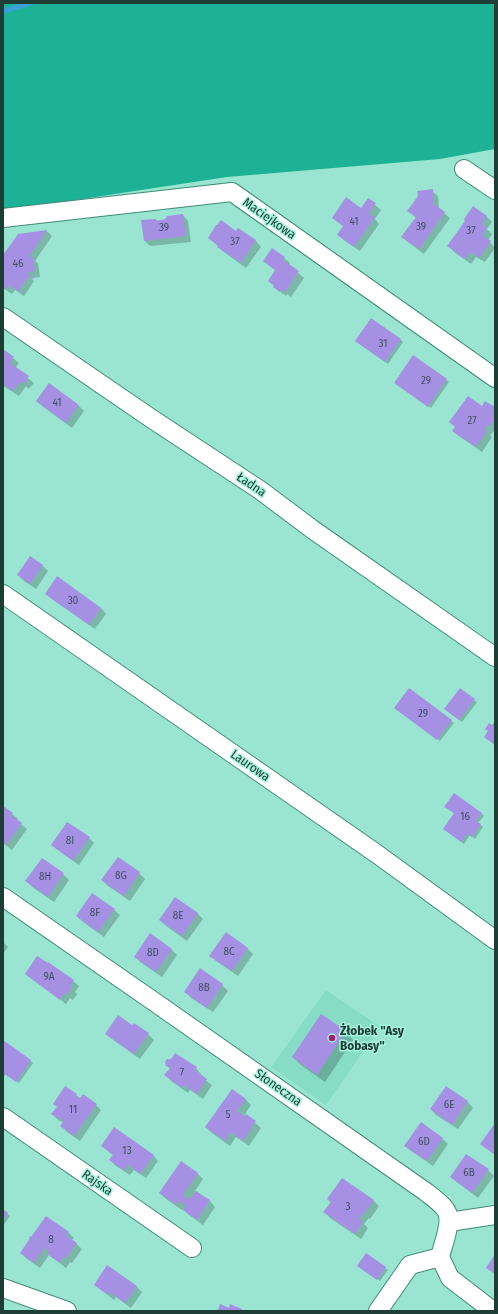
<!DOCTYPE html>
<html>
<head>
<meta charset="utf-8">
<style>
  body { margin:0 }
  #map { position:relative; width:498px; height:1314px; overflow:hidden; background:#99e5d1; font-family:"Fira Sans Condensed",sans-serif }
  canvas { display:block }
  .frame { position:absolute; inset:0; border:4px solid #1e3d35; pointer-events:none }
</style>
</head>
<body>
<div id="map">
<canvas width="498" height="1314"></canvas>
<div class="frame"></div>
</div>
<script>
const ctx = document.querySelector('canvas').getContext('2d');
ctx.lineJoin = 'round';
function paint(path, color) {
  ctx.fillStyle = color;
  ctx.fill(path, 'evenodd');
}
function strokePath(path, color, width, dash) {
  ctx.strokeStyle = color;
  ctx.lineWidth = width;
  ctx.lineCap = dash ? 'butt' : 'round';
  ctx.setLineDash(dash || []);
  ctx.stroke(path);
}
function write(font, color, halo, rows, align = 'center') {
  ctx.font = font + ' "Fira Sans Condensed",sans-serif';
  ctx.lineWidth = 3;
  ctx.setLineDash([]);
  ctx.textBaseline = 'middle';
  ctx.strokeStyle = halo;
  ctx.fillStyle = color;
  for (const [text, x, y, turn = 0] of rows) {
    ctx.save();
    ctx.translate(x, y);
    ctx.rotate((+turn || 0) * Math.PI / 180);
    ctx.textAlign = isNaN(turn) ? turn : align;
    if (halo) ctx.strokeText(text, 0, 0);
    ctx.fillText(text, 0, 0);
    ctx.restore();
  }
}
paint(new Path2D(`
  M326,990l54,37 -54,78 -55,-38z`), '#86dcc5');
paint(new Path2D(`
  M3,3h492v146l-55,10 -213,18 -224,34z`), '#1db195');
paint(new Path2D(`
  M432,191l6,5 1,13 11,9 -26,36 -16,-12 -5,-5 13,-19 -7,-7z
  M368,199l13,11 -6,9 4,5 -19,27 -16,-11 -5,-5 5,-8 -11,-9 28,-9z
  M183,215l5,6 3,21 -41,4 -5,-5 -3,-20 14,-1 2,1 9,-1z
  M486,216l6,6 -5,7 5,5 -4,6 7,8 -10,14 -9,-5 -5,7 -17,-12 -5,-6 17,-25z
  M238,229l18,12 5,6 -15,21 -22,-16 -6,-5z
  M47,231l5,5 -17,25 3,2 2,14 -9,1 3,3 -10,15 -9,-6 -3,4 -9,-6v-31l15,-22z
  M284,258l6,5 -1,2 15,13 -13,19 -4,-3 -1,2 -12,-9v-1l-5,-5 7,-10 -12,-10z
  M401,340l2,2 -15,22 -30,-21z
  M3,350l16,13 -4,5 19,15 -5,6 -3,-3 -7,10 -16,-10z
  M414,356l35,26 -18,26 -33,-23z
  M49,384l30,22 5,5 -12,17 -30,-22 -5,-5z
  M482,407l13,2v21l-5,5 2,2 -10,15 -23,-16 -6,-5z
  M42,565l6,6 -12,18 -12,-8 -6,-6z
  M46,594l55,14 5,6 -11,15 -43,-30z
  M474,700l3,2 -15,20 -14,-11z
  M398,710l53,11 3,2 -14,18z
  M3,807l9,7 6,5 -1,2 10,8 -15,21 -9,-7z
  M448,809l33,4 3,3 -6,7 5,4 -8,12 -5,-4 -6,9 -17,-13 8,-17z
  M89,838l5,5 -15,22 -21,-15 -6,-5z
  M118,858l21,15 6,6 -15,22 -22,-15 -5,-6z
  M42,859l21,15 6,6 -15,22 -22,-15 -5,-6z
  M114,910l6,5 -16,22 -21,-15 -6,-6z
  M197,913l6,6 -16,22 -21,-15 -6,-6z
  M226,934l22,15 5,5 -15,22 -22,-15 -5,-6z
  M150,935l22,15 5,5 -15,22 -22,-15 -5,-6z
  M3,942l5,5 -5,7z
  M201,970l21,15 6,6 -15,21 -22,-14 -5,-6z
  M26,974l47,7 6,5 -4,6 2,2 -4,6 -3,-2 -4,6 -34,-25z
  M133,1027l15,7 6,6 -14,19 -28,-20 -6,-5z
  M345,1032l8,8 -28,42 -24,-17 -8,-8z
  M3,1041l30,22 -14,20 -13,-9 -3,4z
  M167,1065l29,3 5,6 -1,2 12,9 -9,14 -13,-9 -2,3 -17,-12 -5,-6 4,-6z
  M446,1087l22,15 5,6 -15,21 -22,-14 -5,-6z
  M76,1095l5,4 15,6 5,5 -21,31 -13,-9 -5,-6 2,-3 -6,-3 -6,-6z
  M245,1099l6,6 -8,12 3,-2 15,13 -12,18 -13,-9 -6,9 -18,-13 -6,-6z
  M442,1138l6,6 -15,22 -22,-15 -5,-5z
  M102,1146l51,9 5,6 -12,17 -12,-8 -4,5 -14,-9 -5,-6 3,-4z
  M182,1163l16,11 5,5 -8,12 15,10 5,6 -12,18 -14,-10 -6,-6 -1,1 -16,-11 -6,-6z
  M488,1170l6,6 -16,22 -21,-16 -6,-5z
  M328,1199l46,2 5,5 -9,13 -1,-1 -5,6 4,4 -7,11 -31,-21 -5,-6 6,-9z
  M3,1210l7,6 -7,10z
  M68,1232l6,6 -2,2 10,9 -10,14 -2,-1 -4,6 -17,-13 -9,13 -13,-9 -6,-6z
  M361,1268h24l3,2 -8,11z
  M95,1285l41,1 6,6 -11,16 -15,-11 -2,3z`), '#0003');
strokePath(new Path2D(`
  M3,11l28,-8`), '#38a2d8', 5);
paint(new Path2D(`
  M433,189l1,15 11,8 -26,37 -18,-12 15,-20 -9,-6 11,-15 -1,-5z
  M346,197l15,11 7,-10 8,5 -7,11 6,3 -21,30 -17,-12 6,-9 -11,-8z
  M473,206l14,10 -5,8 5,4 -5,7 9,6 -12,17 -8,-6 -6,7 -18,-13 18,-25 -1,-2z
  M183,214l3,22 -42,5 -3,-21 15,-1v2l10,-2 1,-3z
  M221,220l15,11 2,-3 18,12 -15,23 -24,-16 1,-1 -10,-8 8,-13h1z
  M47,230l-18,27h4l2,14 -9,2 8,5 -1,1 -4,-3 -10,14 3,3v1l-13,-9 -3,4 -3,-2v-32l15,-21z
  M272,248l13,9 -2,3 16,11 -14,21 -4,-2 -1,2 -7,-5 1,-2 -6,-4 7,-11 -12,-9z
  M371,318l30,21 -16,23 -30,-21z
  M3,349l11,8 -4,6 19,13 -5,8 -4,-2 -7,9 -10,-7z
  M413,355l34,24 -19,28 -34,-24z
  M49,383l30,22 -13,18 -30,-22z
  M468,396l14,10 3,-5 10,6v12l-5,7 -1,-2 -4,6 2,1 -11,16 -24,-16 3,-4 -6,-5z
  M30,556l13,9 -13,19 -13,-9z
  M57,576l44,32 -12,17 -44,-31z
  M409,688l43,32 -15,20 -43,-32z
  M460,688l15,11 -16,21 -15,-11z
  M495,721v24l-11,-8 4,-6 -3,-2 4,-6 3,2z
  M454,793l28,20 -6,8 5,3 -9,13 -5,-3 -6,8 -18,-13 11,-16 -10,-6z
  M3,806l10,7 -2,2 11,8 -16,22 -3,-2z
  M67,822l23,15 -17,24 -22,-16z
  M118,857l22,15 -16,24 -23,-16z
  M42,858l22,15 -16,24 -23,-16z
  M92,893l23,16 -17,23 -22,-16z
  M175,897l23,16 -16,23 -23,-16z
  M226,932l22,16 -16,23 -23,-15z
  M150,933l22,16 -16,23 -22,-15z
  M37,956l11,7v-1l26,18 -4,6 2,2 -5,7 -3,-2 -4,7 -35,-26z
  M200,968l23,16 -16,24 -23,-16z
  M321,1014l25,17 -29,44 -25,-18z
  M118,1015l14,10 2,-2 15,10 -15,21 -29,-20z
  M3,1040l28,20 -15,22 -13,-9z
  M175,1053l22,14 -2,3 12,9 -10,15 -13,-9 -2,3 -18,-13 6,-7 -4,-2 -1,-4 2,-3h4z
  M65,1086l12,8 -1,2 4,2 3,-4 14,10 -23,32 -14,-10 4,-5 -13,-7 6,-7 -4,-3z
  M446,1086l22,15 -16,24 -22,-16z
  M232,1089l14,10 -9,12 7,5 2,-2 10,7 -13,20 -12,-9 -6,9 -20,-14z
  M421,1122l22,16 -16,23 -23,-15z
  M495,1123v32l-15,-11z
  M114,1127l40,28 -14,19 -12,-9 -4,6 -15,-11 4,-5 -12,-9z
  M466,1154l23,15 -17,24 -22,-16z
  M181,1161l17,12 -15,22 7,4 6,-8 14,9 -13,20 -14,-10 3,-4 -7,-5 -3,4 -17,-12z
  M342,1178l32,22 -10,14 -1,-1 -4,6 4,3 -8,12 -32,-22 8,-10 -4,-3z
  M3,1209l5,4 -5,7z
  M46,1216l23,16 -3,3 11,8 -11,15 -2,-1 -4,6 -13,-9 2,-3 -4,-3 -11,15 -14,-10 10,-15h-1l1,-2 1,1z
  M366,1253l20,14 -9,13 -20,-14z
  M495,1254v20l-9,-6z
  M107,1265l30,21 -12,17 -15,-11 -2,3 -14,-10z
  M220,1304l9,4 1,-4 12,5 -1,2h-23z`), '#a690e4');
const minor = new Path2D(`
  M464,169l31,21
  M3,218l229,-26 263,186
  M3,317l149,102 108,71 52,39 183,128
  M3,594l374,260 118,86
  M3,897l153,106 270,189c6,5 14,10 19,17 9,10 -2,35 -5,48l10,21 43,33
  M3,1117l189,131
  M449,1222l46,-7
  M3,1288l64,23
  M378,1311l32,-46 30,-8`);
strokePath(minor, '#3e8b78', 20);
strokePath(minor, '#fff', 18);
for (const [x, y, r, color] of [
  [332,1038,4,"#a81f65"]
]) {
  const dot = new Path2D();
  dot.arc(x, y, r, 0, 2 * Math.PI);
  ctx.fillStyle = color;
  ctx.fill(dot);
  strokePath(dot, '#a6f3de', 1.5);
}
write('11px', '#405261', null, [
  ["41",354,222],
  ["39",421,227],
  ["39",164,228],
  ["37",471,231],
  ["37",235,242],
  ["46",18,264],
  ["31",383,344],
  ["29",426,381],
  ["41",57,403],
  ["27",472,421],
  ["30",73,601],
  ["29",423,714],
  ["16",465,817],
  ["8I",70,841],
  ["8G",121,876],
  ["8H",45,877],
  ["8F",95,913],
  ["8E",178,916],
  ["8C",229,952],
  ["8D",153,953],
  ["9A",49,977],
  ["8B",204,988],
  ["7",182,1073],
  ["6E",449,1105],
  ["11",73,1110],
  ["5",228,1115],
  ["6D",424,1142],
  ["13",127,1151],
  ["6B",469,1173],
  ["3",348,1207],
  ["8",51,1240]
]);
write('13px', '#1e3d35', '#a6f3de', [
  ["Maciejkowa",269,219,35],
  ["Ładna",251,485,34],
  ["Laurowa",250,766,35],
  ["Słoneczna",278,1088,35],
  ["Rajska",97,1183,35]
]);
write('bold 13px', '#1e3d35', '#a6f3de', [
  ["Żłobek \"Asy",340,1031],
  ["Bobasy\"",340,1046]
], 'left');
</script>
</body>
</html>
